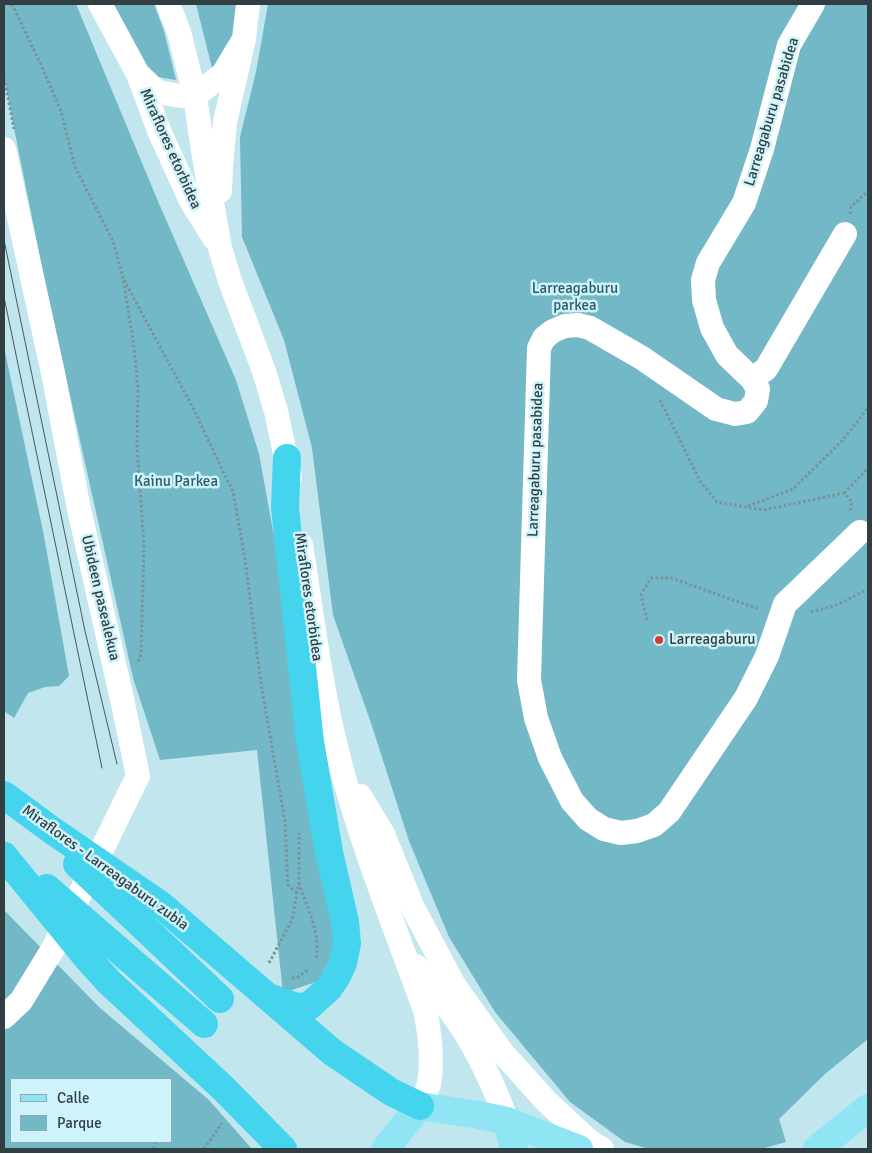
<!DOCTYPE html>
<html>
<head>
<meta charset="utf-8">
<style>
  body { margin:0 }
  #map { position:relative; width:872px; height:1153px; overflow:hidden; background:#c1e6ee; font-family:Signika,sans-serif }
  canvas { display:block }
  .frame { position:absolute; inset:0; border:5px solid #313f42; pointer-events:none }
  .legend { position:absolute; left:10px; top:1078px; width:162px; height:65px; box-sizing:border-box; background:#cef3fb; border:1px solid #8fabb1; margin:0; padding:6px 9px; list-style:none; font-size:15px; color:#313f42 }
  .legend li { display:flex; align-items:center; gap:10px; height:25px }
  .legend b { width:25px; border:1px solid #8fabb1 }
</style>
</head>
<body>
<div id="map">
<canvas width="872" height="1153"></canvas>
<div class="frame"></div>
<ul class="legend">
<li><b style="height:6px;background:#8fe5f4"></b>Calle</li>
<li><b style="height:14px;background:#72b8c7"></b>Parque</li>
</ul>
</div>
<script>
const ctx = document.querySelector('canvas').getContext('2d');
ctx.lineJoin = 'round';
function paint(path, color) {
  ctx.fillStyle = color;
  ctx.fill(path, 'evenodd');
}
function strokePath(path, color, width, dash) {
  ctx.strokeStyle = color;
  ctx.lineWidth = width;
  ctx.lineCap = dash ? 'butt' : 'round';
  ctx.setLineDash(dash || []);
  ctx.stroke(path);
}
function write(font, color, halo, rows, align = 'center') {
  ctx.font = font + ' Signika,sans-serif';
  ctx.lineWidth = 5;
  ctx.setLineDash([]);
  ctx.textBaseline = 'middle';
  ctx.strokeStyle = halo;
  ctx.fillStyle = color;
  for (const [text, x, y, turn = 0] of rows) {
    ctx.save();
    ctx.translate(x, y);
    ctx.rotate((+turn || 0) * Math.PI / 180);
    ctx.textAlign = isNaN(turn) ? turn : align;
    if (halo) ctx.strokeText(text, 0, 0);
    ctx.fillText(text, 0, 0);
    ctx.restore();
  }
}
paint(new Path2D(`
  M4,4h72l81,195 79,181 23,74 29,159 48,316 -5,27 -12,25 -36,12 -26,-243 -97,10 -27,-82 -87,-390 -42,-210z
  M112,4h42l10,27 12,49 -18,-3 -15,-8z
  M196,4h40c2,31 -3,44 -23,68z
  M268,4h600v1035l-43,35 -46,45 7,23 -25,7h-112l-24,-7 -55,-40 -75,-90 -46,-75 -40,-96 -38,-118 -38,-108 -21,-167 -28,-108 -42,-103 -2,-100 16,-65z
  M4,347l40,189 25,140 -10,10 -14,1 -17,6 -14,25 -10,-7z
  M4,910l96,98 109,92 43,49h-248zM11,1079h160v63h-160z`), '#72b8c7');
strokePath(new Path2D(`
  M12,4l29,61 20,46 14,56 38,74 10,37 11,69 4,41 -1,60 7,97 -3,109 -3,8
  M4,78l10,51
  M850,214l1,-7 17,-16
  M124,280l68,126 41,86 12,67 16,125 24,137 3,64 9,8
  M660,400l40,81 17,21 47,8 80,-17 8,9 -2,10
  M844,493l24,-25
  M748,506l45,-17 49,-48 26,-33
  M811,612l28,-8 29,-15
  M647,620l-6,-25 10,-17h20l88,31
  M299,883c8,24 22,51 17,76
  M269,963l23,-43 7,-37v-50
  M292,978l6,-1 10,-7
  M154,1149l1,-7
  M204,1149l18,-26`), '#799398', 3, [2.5, 2.5]);
strokePath(new Path2D(`
  M100,4l38,70 22,59 31,68 23,37
  M168,4l11,28 16,64 8,55 17,97 10,33 34,90 12,40 14,66
  M813,4l-24,41 -27,104 -18,54 -36,60 -5,17 1,20 8,28 15,27 25,24 6,10 -2,12 -9,11 -12,2 -19,-5 -74,-51 -52,-30 -12,-3 -13,1 -12,5 -9,7 -5,10 -10,332 7,38 14,40 22,43 16,18 16,10 17,4 16,-2 17,-6 15,-13 77,-114 21,-42 18,-52 75,-72
  M138,74l19,18 24,4h14l28,-22 21,-35 4,-35
  M4,149l49,224 26,136 43,190 16,77 -84,171 -33,54 -17,16
  M220,191l1,-24 4,-45 19,-83
  M752,379l14,-10 79,-135
  M301,545c11,69 19,138 36,206 22,88 57,174 88,259 5,24 8,51 4,74 -2,7 -6,15 -9,22
  M360,796l23,38 30,74 41,77 47,66 45,50 43,40 13,8
  M416,966c14,19 29,37 42,56 21,30 36,64 49,99`), '#fff', 24);
strokePath(new Path2D(`
  M507,1121l7,28
  M385,1149l35,-43 59,9 28,6 72,28
  M817,1149l51,-41`), '#8fe5f4', 28);
strokePath(new Path2D(`
  M4,795l49,36 108,74 171,147 59,40 29,14
  M4,856l84,103 21,23 115,107 59,60
  M77,864l143,135
  M47,888l157,136
  M268,997l28,10 13,-1 20,-18 8,-12 6,-13 4,-20 -2,-21 -16,-70 -19,-110 -25,-234 2,-50`), '#45d4ed', 28);
strokePath(new Path2D(`
  M4,240l81,391 32,133
  M4,297l98,471`), '#47595c', 1);
for (const [x, y, r, color] of [
  [659,640,5,"#cb4027"]
]) {
  const dot = new Path2D();
  dot.arc(x, y, r, 0, 2 * Math.PI);
  ctx.fillStyle = color;
  ctx.fill(dot);
  strokePath(dot, '#cef3fb', 2);
}
write('15px', '#313f42', '#cef3fb', [
  ["Larreagaburu pasabidea",772,112,-73],
  ["Miraflores etorbidea",170,149,66],
  ["Larreagaburu pasabidea",536,460,-88],
  ["Miraflores etorbidea",308,597,82],
  ["Ubideen pasealekua",100,598,77],
  ["Miraflores - Larreagaburu zubia",105,868,36]
]);
write('15px', '#2b5d67', '#cef3fb', [
  ["Larreagaburu",575,289],
  ["parkea",575,306],
  ["Kainu Parkea",176,482]
]);
write('15px', '#313f42', '#cef3fb', [
  ["Larreagaburu",669,640]
], 'left');
</script>
</body>
</html>
